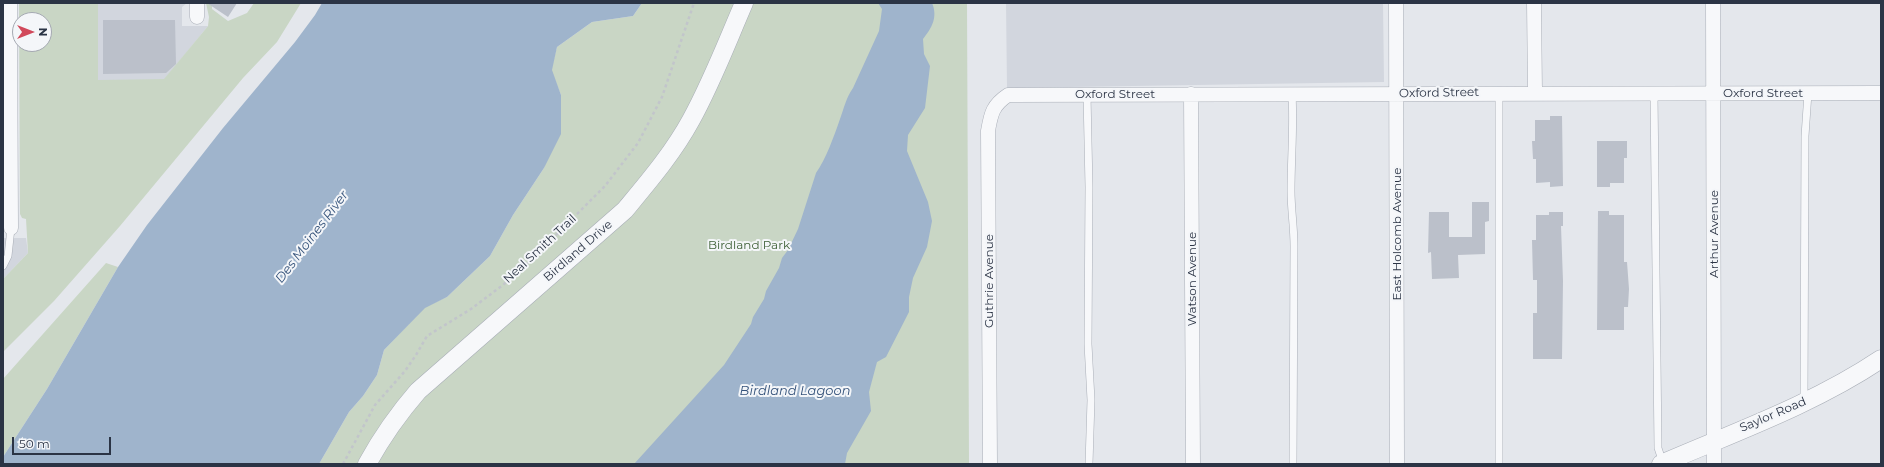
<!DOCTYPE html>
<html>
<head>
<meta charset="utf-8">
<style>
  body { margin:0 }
  #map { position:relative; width:1884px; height:467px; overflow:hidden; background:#e4e7ec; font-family:Montserrat,sans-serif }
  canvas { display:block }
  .frame { position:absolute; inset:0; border:4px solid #2b3445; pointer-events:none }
  .north { position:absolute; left:12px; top:12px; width:40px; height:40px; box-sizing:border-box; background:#f4f6f9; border:1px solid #a4a8b1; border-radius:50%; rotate:90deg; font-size:11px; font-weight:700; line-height:16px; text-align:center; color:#2b3445 }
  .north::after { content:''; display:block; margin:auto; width:14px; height:18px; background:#d1495b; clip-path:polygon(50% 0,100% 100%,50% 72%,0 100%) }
  .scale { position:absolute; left:12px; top:437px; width:99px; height:18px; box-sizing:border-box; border:2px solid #2b3445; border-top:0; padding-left:5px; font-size:12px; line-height:14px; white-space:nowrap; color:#2b3445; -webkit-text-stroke:3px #f4f6f9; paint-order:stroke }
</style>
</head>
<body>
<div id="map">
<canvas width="1884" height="467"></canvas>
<div class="frame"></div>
<div class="north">N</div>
<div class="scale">50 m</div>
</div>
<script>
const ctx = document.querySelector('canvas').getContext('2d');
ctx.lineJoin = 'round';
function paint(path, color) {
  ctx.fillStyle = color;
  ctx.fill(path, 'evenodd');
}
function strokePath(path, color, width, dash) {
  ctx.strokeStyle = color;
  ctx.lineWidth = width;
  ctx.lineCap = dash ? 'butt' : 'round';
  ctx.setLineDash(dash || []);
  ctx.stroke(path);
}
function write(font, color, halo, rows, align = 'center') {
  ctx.font = font + ' Montserrat,sans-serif';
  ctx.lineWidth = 4;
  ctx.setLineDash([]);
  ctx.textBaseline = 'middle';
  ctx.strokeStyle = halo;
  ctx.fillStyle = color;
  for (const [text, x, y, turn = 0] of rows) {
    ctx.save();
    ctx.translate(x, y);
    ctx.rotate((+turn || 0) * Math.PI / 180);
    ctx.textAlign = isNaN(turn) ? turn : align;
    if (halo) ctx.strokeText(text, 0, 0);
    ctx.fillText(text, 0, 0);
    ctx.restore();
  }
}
paint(new Path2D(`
  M98,3h89l-5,4v19h26l-44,54h-66z
  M1006,3h377l1,79 -377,6z
  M3,238h23l2,15 -25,26z`), '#d2d6de');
paint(new Path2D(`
  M19,3h79v77l66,-1 44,-53 1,-9 -3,-14h6v6l16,12 19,-8 7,-10h47l-24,39 -34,36 -123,148 -66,75 -51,51v-73l25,-26 -2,-34 -4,-1 -2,-4zM20,20h24v24h-24z
  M642,3h325l2,461h-650l30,-52 14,-16 14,-21 7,-25 41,-43 22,-10 43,-41 23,-41 31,-47 17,-73 -10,-25 6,-23 35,-25 41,-6z
  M106,263l12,4 -71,122 -44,68v-78z`), '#c9d6c5');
paint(new Path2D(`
  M322,3h320l-9,13 -41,6 -35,25 -5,23 9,25v39l-17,34 -31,47 -23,41 -43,41 -22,11 -41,42 -7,25 -14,21 -14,16 -30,52h-316v-7l44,-68 71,-122 29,-42 76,-97 72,-86 20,-27z
  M878,3h54c6,14 0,25 -9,36l1,15 6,12 -5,42 -17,27 -1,16 21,51 4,19 -5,26 -14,31 -4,19v15l-23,45 -9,5 -8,30 2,19 -24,42 -2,11h-211l90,-99 27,-41 2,-7 11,-18 2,-8 13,-23 3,-10 6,-8 10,-21 18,-56c10,-14 18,-37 24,-54 4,-11 6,-21 13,-31l26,-57 3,-22z`), '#9fb4cc');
paint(new Path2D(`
  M207,3h30l-9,14z
  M103,20h72l1,44 -10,9 -63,1z
  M1550,116h12l1,70 -13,1v-5l-14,1v-24h-3l-1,-18h3v-21h15z
  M1597,141h30v17h-3v25h-14v4h-13z
  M1472,202h17v19l-4,1v32l-27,1 1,23 -27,1 -1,-27 -3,1 1,-41h20v25h23z
  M1598,211h11v4h15v47h3l2,27 -1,18h-4v23h-27z
  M1549,212h14v14h-2l2,55 -1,78h-29v-46h4v-33h-4l-1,-40h4v-25h13z`), '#bbc0ca');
const service = new Path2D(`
  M1292,94c2,32 -1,64 -1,97 0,18 3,36 3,55 0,72 -1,145 -1,218
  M1654,94l4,354 5,15
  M1087,95l2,92 -1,157 3,56 -2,64
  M3,266l5,-10 3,-28
  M1804,401l1,-265 3,-43
  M1499,464v-371`);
const minor = new Path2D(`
  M10,3l1,225
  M197,3v14
  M1396,3l1,461
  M1534,3l1,90
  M1713,3l1,461
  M1191,94l2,370
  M990,464l-2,-333c3,-18 5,-26 20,-36l873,-2`);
const tertiary = new Path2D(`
  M367,464c15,-27 31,-50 51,-73l207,-181c24,-29 48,-57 66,-90 21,-38 36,-78 53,-117
  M1661,464c74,-32 153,-60 220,-105`);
strokePath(service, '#a9aeb7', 8);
strokePath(minor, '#a9aeb7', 15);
strokePath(tertiary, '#a9aeb7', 19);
strokePath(new Path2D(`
  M343,464l32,-59 30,-34 11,-16 11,-19 44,-27 32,-24 27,-24 75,-75 33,-43 24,-46 32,-94`), '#c2c5cb', 2.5, [3, 3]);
strokePath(service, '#f7f8fa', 7);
strokePath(minor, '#f7f8fa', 14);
strokePath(tertiary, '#f7f8fa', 18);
write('12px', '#2b3445', '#f4f6f9', [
  ["Oxford Street",1439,93,-1],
  ["Oxford Street",1763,93],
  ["Oxford Street",1115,94],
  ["East Holcomb Avenue",1397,234,-90],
  ["Arthur Avenue",1714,234,-90],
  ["Neal Smith Trail",540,249,-43],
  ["Birdland Drive",578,251,-41],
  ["Watson Avenue",1192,279,-90],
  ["Guthrie Avenue",989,281,-90],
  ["Saylor Road",1773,415,-23]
]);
write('12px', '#3f6138', '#f4f6f9', [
  ["Birdland Park",749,245]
]);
write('italic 13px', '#34527a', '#f4f6f9', [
  ["Des Moines River",312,237,-53],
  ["Birdland Lagoon",795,391]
]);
</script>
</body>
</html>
